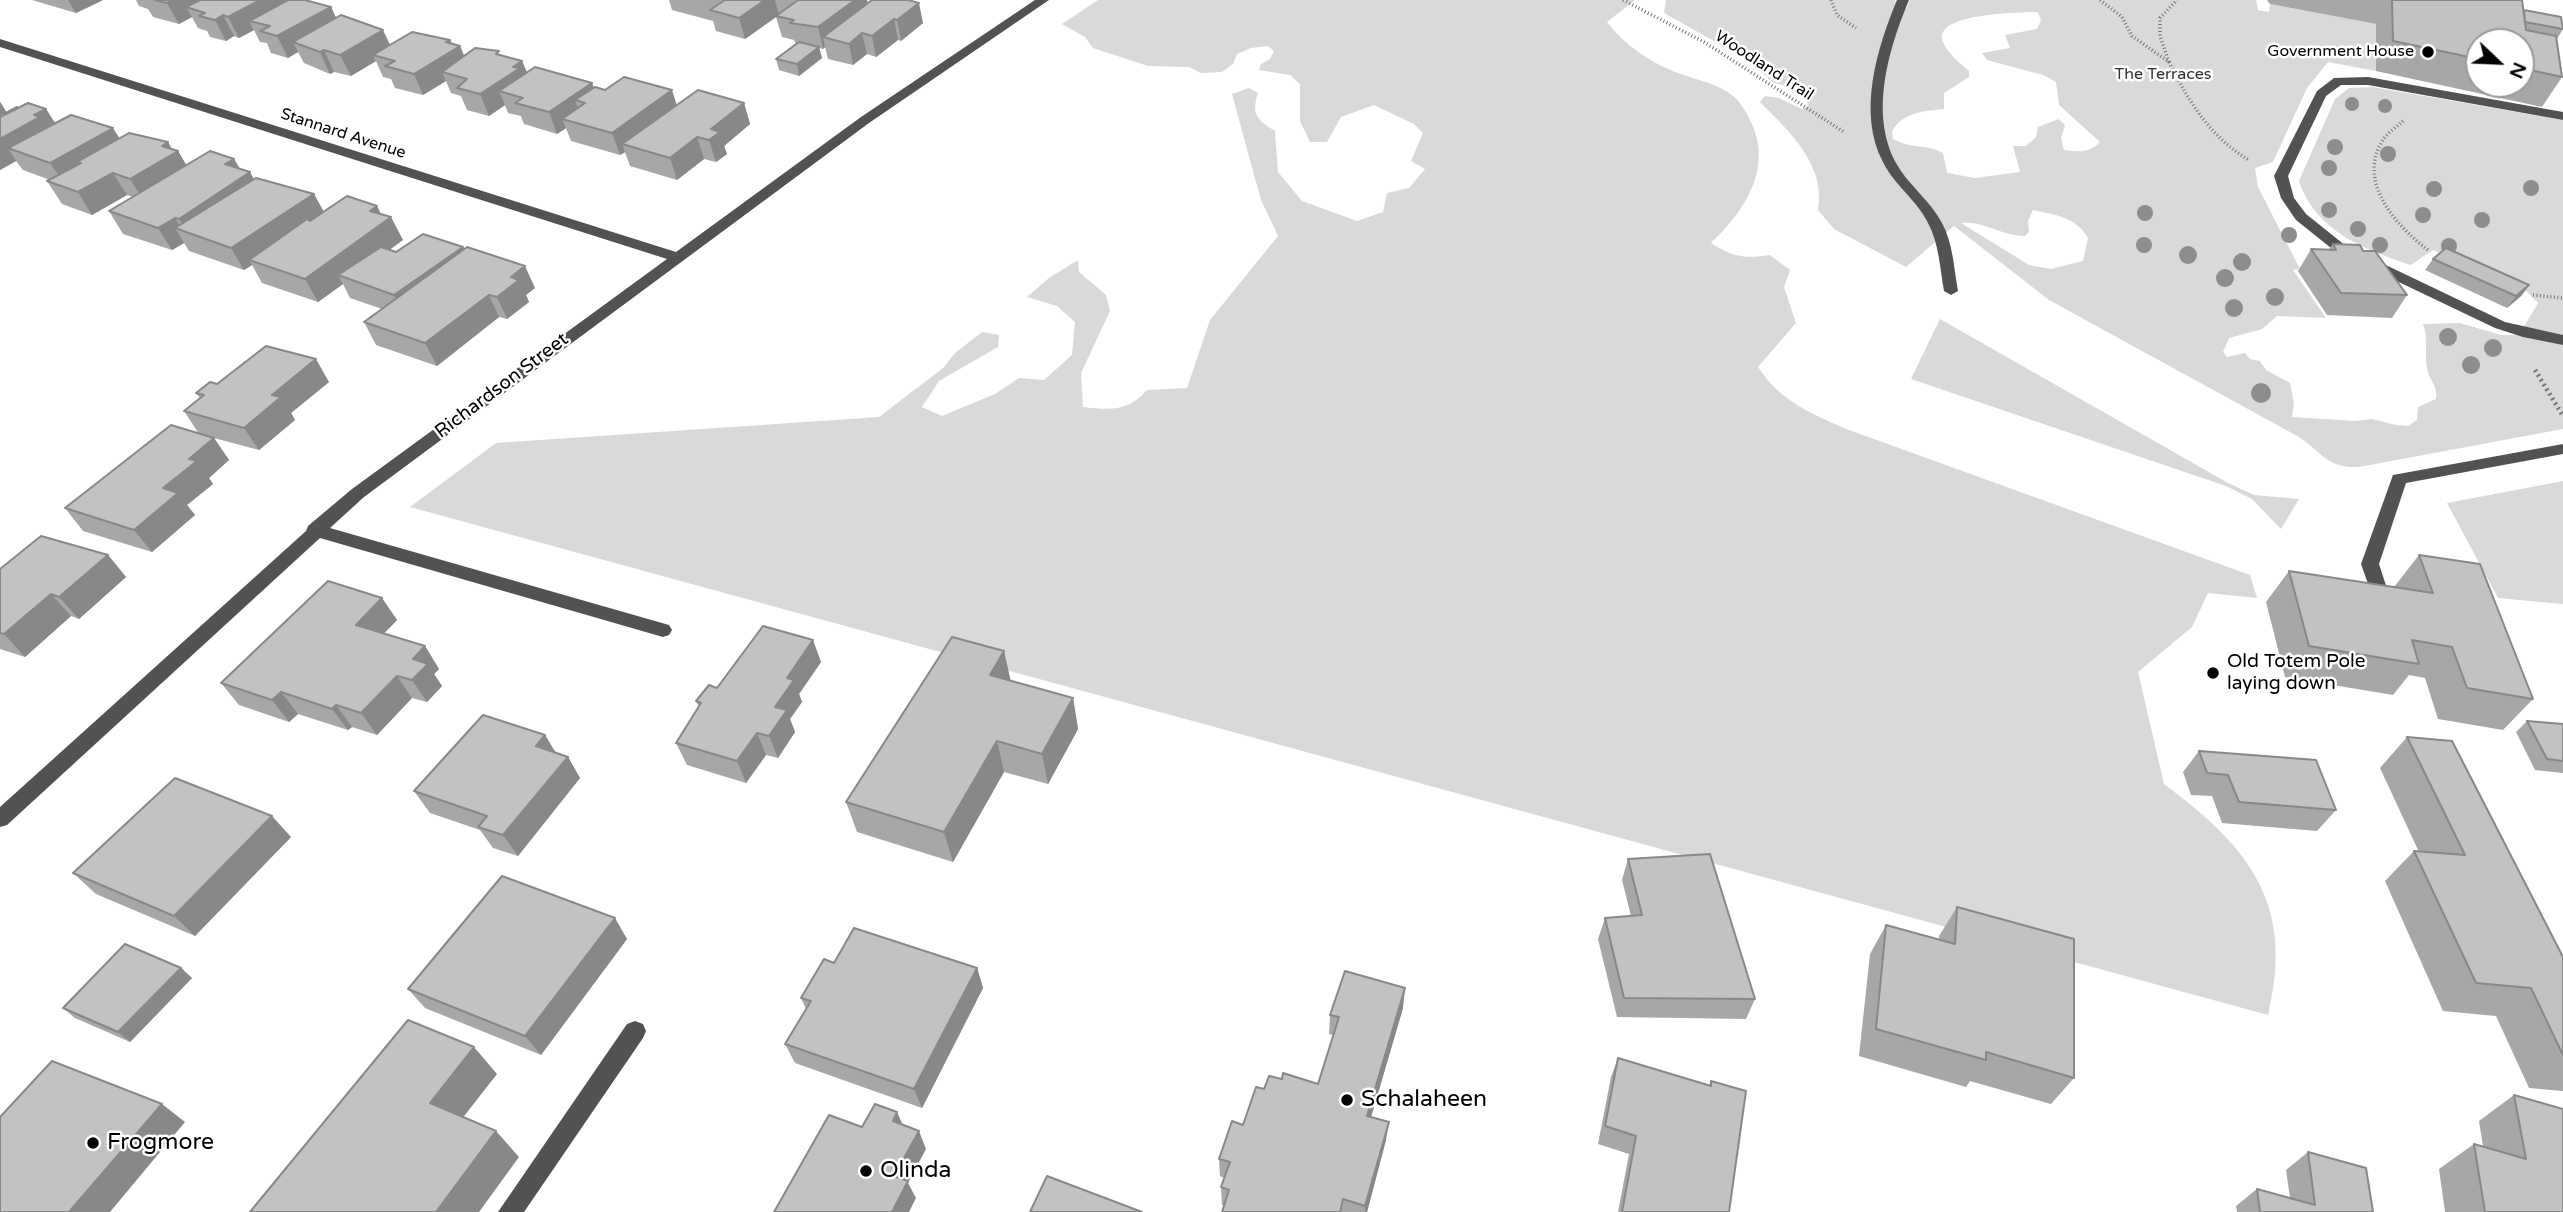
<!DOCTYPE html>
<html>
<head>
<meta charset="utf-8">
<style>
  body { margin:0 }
  #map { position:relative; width:2563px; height:1212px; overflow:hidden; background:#fff; font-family:"Varela Round",sans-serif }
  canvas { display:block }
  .north { position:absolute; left:2465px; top:28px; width:70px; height:70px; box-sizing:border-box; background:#fff; border:2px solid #999; border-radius:50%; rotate:113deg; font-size:19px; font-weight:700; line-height:28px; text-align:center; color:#000 }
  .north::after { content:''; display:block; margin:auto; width:24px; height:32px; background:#000; clip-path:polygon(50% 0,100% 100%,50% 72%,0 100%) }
</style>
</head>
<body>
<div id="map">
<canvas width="2563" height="1212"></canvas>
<div class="north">N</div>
</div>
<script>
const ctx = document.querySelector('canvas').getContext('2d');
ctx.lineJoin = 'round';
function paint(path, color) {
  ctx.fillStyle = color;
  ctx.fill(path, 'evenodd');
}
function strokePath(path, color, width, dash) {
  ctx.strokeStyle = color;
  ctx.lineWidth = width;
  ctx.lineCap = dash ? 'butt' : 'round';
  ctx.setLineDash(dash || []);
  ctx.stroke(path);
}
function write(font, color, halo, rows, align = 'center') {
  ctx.font = font + ' "Varela Round",sans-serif';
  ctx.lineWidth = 5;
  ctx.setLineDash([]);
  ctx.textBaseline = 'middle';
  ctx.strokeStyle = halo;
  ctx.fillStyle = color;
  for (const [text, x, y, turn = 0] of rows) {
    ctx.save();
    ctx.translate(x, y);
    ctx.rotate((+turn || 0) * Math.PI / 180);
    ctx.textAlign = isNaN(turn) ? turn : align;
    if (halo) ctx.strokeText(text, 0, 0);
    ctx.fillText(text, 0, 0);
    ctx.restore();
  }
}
paint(new Path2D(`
  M1098,0h537l-28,22c16,22 47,43 74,52 15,6 31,8 45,17 12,7 18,17 24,29 24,47 -5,91 -39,123 21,14 34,16 59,12l20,15 -6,17 12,36 -38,44c23,35 54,47 91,63l401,145 7,23 -49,-5 -16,34 -54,45 26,112c86,64 131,120 104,231l-1858,-508 86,-64 383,-26 64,-49 12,-15 27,-21 17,3 -1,12 -59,34 -17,26 20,9 53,-22 24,-16 25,2 28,-25 3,-33 -18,-16 -30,-9 22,-19 29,-18 1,12 27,23 4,16 -29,62 2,34c27,3 45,5 64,-17l40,-2 23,-68 68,-84 -17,-36 -29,-106 17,-6 9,5c-7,21 -1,27 17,38l3,41 24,29 55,20 26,-9 4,-19 22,-5 16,-19 -14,-8 12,-28 -9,-9 -40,-19 -33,12 -14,25h-17l-10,-21v-37l-10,-9 -31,-5 2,-6 9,-5 4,-8 -6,-5 -17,2 -14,6 -4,10 -11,8 -21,1 -12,-6 -41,-1 -55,-18 -8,-11 -23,-13z
  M1666,0h228l12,9 4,-9h346l2,10 11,2 1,-8 106,20v47l-48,-9 -21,26 -34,74 -18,6 3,19 42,82 -7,1 33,48 -49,-2 -15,13 -33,9 -6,14 4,5 18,-4 5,6 10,2 6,9 24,13 4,20 -2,14 63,4 17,-2 24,6 12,1 9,-6 1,-13 18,-8c2,-14 -7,-18 -9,-31 -3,-16 2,-27 -4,-44l37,-1 41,12h18l19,-32 -11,-11 -94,-42 -22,15c-46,-15 -96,-34 -112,-84l36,-82 14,-11 23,-1 191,33v309l-204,38c-33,1 -36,-14 -60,-30l-250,-137 -95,-74 -48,41 -72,-38 -16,-19c8,-45 -28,-78 -58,-108l5,-6 14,2 23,11 6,-3 -1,-5 -19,-15 -14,-3 -30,-25 -80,-45zM2030,12h8l3,9 -4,8 -32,6 5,13 -28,5 5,7 56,15 13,7 3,23 41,37c-11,11 -20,10 -36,8l-3,-12 4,-13 -6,-6 -21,8 -2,10 -10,9h-13l7,26 -45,6 -28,-5 -4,-20c-18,-10 -30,-3 -50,-14l-1,-8c12,-19 31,-20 52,-22v-16l25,-16v-6c-9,-8 -25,-20 -27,-33 -2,-24 71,-25 88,-26zM2033,210c23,5 43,7 55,28l-5,23 -32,8 -22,-4 -68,-42c22,-3 41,13 64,13l4,-4 -1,-11z
  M1940,319l288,164 26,12 45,4 -18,30 -29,-30 -26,-13 -315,-107z
  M2563,481v123l-65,-6 -51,-95z`), '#d9d9d9');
strokePath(new Path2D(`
  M1623,0l81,42 140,90
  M1831,0l6,15 19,13
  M2100,0l22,17 10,19 37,26 -9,-26v-18l17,-18
  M2169,62c20,40 41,75 80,98
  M2403,121c-6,6 -15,11 -20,19 -27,41 13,86 45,110
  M2533,295l30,3`), '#747474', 3.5, [1, 2.5]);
strokePath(new Path2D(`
  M2535,370l28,46`), '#747474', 4.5, [2, 3.5]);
paint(new Path2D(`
  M1035,0h14l-180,123 -505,374 -34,31 339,97 3,5 -3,5 -6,2 -343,-99 -313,287 -7,2v-20l306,-276 2,-5 44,-37 315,-230 -667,-212v-8l676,213 185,-135z
  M1897,0h12c-20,48 -40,113 -13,163 12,22 34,37 46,60 11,20 12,46 16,68l-7,4 -7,-4c-4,-22 -5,-48 -16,-68 -11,-23 -34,-38 -45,-61 -26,-49 -6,-114 14,-162z
  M2368,77l195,35v8l-195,-35h-27l-15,11 -38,80 6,22 12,16 40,32 159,76 58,13v10l-40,-8 -28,-9 -159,-76 -40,-32 -15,-22 -7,-22 43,-85 17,-13z
  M2563,444v10l-157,29 -27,81 14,43 -3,5h-12l-17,-48 32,-89z
  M635,1021l8,3 3,7 -3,7 -119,174h-26l129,-188z`), '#525252');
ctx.fillStyle = '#8d8d8d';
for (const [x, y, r] of [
  [2352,104,7],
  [2385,106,7],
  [2335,147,8],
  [2388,154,8],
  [2329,168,8],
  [2531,188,8],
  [2434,189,8],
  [2329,210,8],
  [2145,213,8],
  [2423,215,8],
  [2482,220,8],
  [2358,229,8],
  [2289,235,8],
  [2144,245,8],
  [2380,245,8],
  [2449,246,8],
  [2188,255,9],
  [2242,262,9],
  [2225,278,9],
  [2275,297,9],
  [2234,308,9],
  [2448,337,9],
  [2493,348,9],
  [2471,365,9],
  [2261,393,10]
]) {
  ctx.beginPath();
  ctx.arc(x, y, r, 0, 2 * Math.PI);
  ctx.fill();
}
paint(new Path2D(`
  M32,0h71l-27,13z
  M136,0h169l26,7 5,11 54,27 60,-5 2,3 8,3 4,10 37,-1 21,6 5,12 65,10 2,5 83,17 67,-2 6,21 -26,22 3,8 -11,8 -12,-3 -27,21 -47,-14 -5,-14 -5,3 -49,-14 -5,-13 -9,6 -33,-10 -3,-8 -13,-3 -3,-8 -16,11 -22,-6 -6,-14 -10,-3 -5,-12 -23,14 -28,-7 -4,-9 -8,-2 -7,-16 -25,15 -17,-4 -4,2 -26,-11 -6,-11 -10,6 -17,-5 -4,-10 -7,-1 -6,-12 -15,8 -5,-2 -8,5 -16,-4 -3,-6 -9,-3 -6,-11 -13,7 -26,-7 -5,-8 -9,-3z
  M669,0h198l1,3 55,20 -22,18 -3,-1 -22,17 -9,-3 -14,11 -25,-6 -3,-12 -2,2 -4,-1 3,10 -23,18 -20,-6 -3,-11 20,-15 -2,-4 -12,-3 -6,-20 -31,22 -29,-8 -3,-10 -41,-11z
  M2267,0h255l2,10 39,19 -6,10 5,38 -20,30 -166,-36v-47l-106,-20zM2479,42h42v42h-42z
  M0,102l7,11 39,-4 9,14 123,28 8,14 48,-6 6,10 14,10 60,15 10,18 57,2 22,26 -14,10 7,2 68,-3 71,39 -9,7 3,7 -22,17 -8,-2 -62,49 -61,-21 -12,-23 18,-13 -32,-11 -7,-14 -25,18 -56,-19 -10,-18 -8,5 -55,-19 -5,-8 -12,7 -49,-16 -14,-23 24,-14 -6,-2 -35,20 -30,-11 -15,-23 3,-1 -27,-10 -7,-9 -16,9z
  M2333,244l30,7 44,44 -15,23 -65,-3 -29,-44 13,-22h18z
  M2433,259l96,26 -8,11 -14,12 -82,-38z
  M329,382l-38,31 4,7 -36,30 -45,-12 15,22 -20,18 4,6 -26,21 8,10 -43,37 -69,-21 -18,-23 134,-74 -15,-23 16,-13 -4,-5 21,-9z
  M108,555l18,22 -47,42 -8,-3 -46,41 -25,-8v-80z
  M2419,555l114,144 -30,31 -65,-11 -13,-41 -16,-3 -16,20 -108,-18 -19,-75 23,-31 105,16z
  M382,598l15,22 -13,13 41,13 14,23 -5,5 8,12 -15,16 -15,-4 -35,37 -25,-8 -4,3 -50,-16 -9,8 -50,-17 -18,-22z
  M1004,651l6,29 63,18 5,31 -30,55 -44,-12 -51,90 -96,-30 -11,-30z
  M821,662l-22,32 3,8 -12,17 5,13 -17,26 -12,-3 -20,28 -59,-18 -11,-22 23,-36 -3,-6 21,-13z
  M2527,721l36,3v49l-28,-3 -19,-38z
  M545,735l11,18 12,4 12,21 -62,78 -25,-8 -13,-18 -50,-17 -16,-22z
  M2407,737l156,220v134l-34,-3 -33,-72 -53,-5 -58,-130 29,-30 5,1 -39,-84z
  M2199,751l137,59 -19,21 -95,-8 -10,-27 -21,-1 -8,-23z
  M291,837l-96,99 -99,-42 -23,-21z
  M1628,859l127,140 -9,20 -129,-2 -19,-78 7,-21 26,-2 -9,-36z
  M1957,907l117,171 -23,26 -81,-23 -4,6 -107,-31 11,-102 16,-29 53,14v-3z
  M627,939l-86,116 -116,-47 -17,-19z
  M834,963l143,5 6,20 -61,120 -127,-45 -10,-19 21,-35 -5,-11z
  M181,968l11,10 -62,64 -55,-24 -12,-10z
  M1403,1008l-32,109 15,23 -19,72h-145l2,-7h-2l-1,-18 3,-9 -4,-2 -1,-17 24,-34 21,-36 18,-10 36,5 15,-49 -4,-1 1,-19z
  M1618,1058l91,27 2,-4 18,131h-111l11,-58 -31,-10 13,-67z
  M2514,1095l49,117h-118l-6,-43 35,-25 9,2 -4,-25z
  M2308,1152l65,60h-136l-1,-6 21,-17 33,9 -4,-28z`), '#a7a7a7');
paint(new Path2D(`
  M68,0h35l-27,13z
  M173,0h52l-39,7 6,10 -13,7 -12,-21z
  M260,0h40l-51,21 5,9 -15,8 -11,-21z
  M765,0h10l4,15 -34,24 -6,-21z
  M855,0h12l3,13 -47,24 2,10 -2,2 -5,-22z
  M919,3l4,20 -22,18 -4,-21z
  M331,7l10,21 -48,14 5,10 -10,6 -11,-22z
  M223,15l11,21 -8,5 -11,-21z
  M894,19l4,21 -22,17 -4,-21z
  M383,30l10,21 -20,4 3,6 -25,15 -11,-21z
  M862,33l5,21 -14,11 -4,-21z
  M450,40l4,9 6,-3 9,21 -27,5 4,9 -23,14 -9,-21z
  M819,47l3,11 -23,18 -2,-12z
  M324,50l10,22 -4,2 -10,-22z
  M522,61l9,21 -32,9 6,14 -16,11 -9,-22 33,-27z
  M592,83l8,21 -15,-1 -10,-3 6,17 -19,2 4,9 -9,6 -8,-22z
  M672,90l7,22 -57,32 3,8 -5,3 -8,-22z
  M0,102l7,11 -7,4z
  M744,103l6,21 -26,22 3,8 -11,8 -7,-22 2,-11z
  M46,109l14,22 -52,17 8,13 -16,9v-39z
  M113,128l14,22 -46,13 -4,-1 8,12 -20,11 -15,-22z
  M697,137l7,22 -27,21 -7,-22z
  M168,142l6,11 4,-2 13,22 -47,28 -14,-22 32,-33z
  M234,159l10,17 6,-4 12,22 -74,39 -9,-14 46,-55z
  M113,173l14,22 -35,20 -14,-23z
  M314,194l12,22 -77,44 3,5 -8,5 -13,-22z
  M377,206l8,16 6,-5 12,23 -54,39 -11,-4 5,9 -25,18 -13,-23 65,-68z
  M175,218l9,14 -9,-4 9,15 -12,7 -14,-22z
  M463,247l11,23 -68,48 -12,-23z
  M525,266l10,22 -9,7 3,7 -22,17 -10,-22 14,-20z
  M2529,285l-8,11 -14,12 9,-12z
  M489,295l10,22 -62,49 -12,-23z
  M316,359l13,23 -38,31 4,7 -36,30 -15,-22 28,-33z
  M214,438l15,22 -20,18 4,6 -26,21 8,10 -43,37 -18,-22 29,-42 26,-29z
  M108,555l18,22 -47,42 -20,-22z
  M51,594l20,22 -46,41 -21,-23z
  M382,598l15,22 -26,27 -15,-22z
  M813,640l8,22 -22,32 3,8 -12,17 5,13 -17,26 -9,-22 6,-29 12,-29z
  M425,646l14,23 -5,5 8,12 -15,16 -15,-22 1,-21z
  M1004,651l7,31 -21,-7z
  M397,676l15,22 -35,37 -16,-22z
  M281,692l17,22 -9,8 -17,-22z
  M1073,698l5,31 -30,55 -6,-30z
  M336,705l16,22 -4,3 -16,-21z
  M757,733l9,22 -20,28 -9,-22z
  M545,735l13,22 -22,-11z
  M997,741l7,31 -51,90 -9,-30z
  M568,757l12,21 -62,78 -15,-21z
  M272,816l19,21 -96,99 -21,-20z
  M615,918l12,21 -86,116 -16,-19z
  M181,968l11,10 -62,64 -12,-10z
  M977,968l6,20 -61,120 -8,-19z
  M1405,988l-2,20 -37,126 1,-18z
  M474,1047l23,27 -43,55 -24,-26z
  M162,1104l23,18 -75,90h-41z
  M897,1112l8,18 -12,-9z
  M1389,1122l-3,18 -19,72h-2v-6z
  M496,1131l23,26 -40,55h-43z
  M919,1131l7,18 -18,34 8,15 -7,14h-17l2,-36z`), '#888');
const building = new Path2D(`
  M155,0h18l-6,3z
  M200,0h60l-32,17 -5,-2 -8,5 -16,-4 6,-3 -19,-6z
  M288,0h17l26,7 -54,29 -17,-5 10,-5 -21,-5z
  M725,0h40l-26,18 -29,-8z
  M798,0h57l-37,27 -28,-4 4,-3 -18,-4z
  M872,0h36l11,3 -22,17 -3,-1 -22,17 -10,-3 -13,11 -26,-7z
  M2392,0h130l4,30 30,6 6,41 -41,-9v-26h-42v17l-86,-18z
  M2524,10l37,7 2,12 -38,-7z
  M341,15l42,15 -43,25 -16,-5 -4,2 -27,-10z
  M412,32l38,8 -4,2 14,4 -46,28 -29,-8 10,-5 -22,-6z
  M799,42l20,5 -22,17 -21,-5z
  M475,48l24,3 -3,3 26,7 -9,6 7,1 -40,26 -23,-6 10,-9 -25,-7z
  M535,67l57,16 -43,29 -34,-9 8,-5 -24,-7z
  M624,77l48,13 -60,43 -50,-14 23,-16 -10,-3 20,-13 10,3z
  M698,90l46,13 -33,26 9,3 -11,8 -12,-3 -27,21 -48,-14z
  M28,103l18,6 -12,6 6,2 -40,22v-22z
  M17,107l1,1 -18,9v-4l4,1z
  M71,115l42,13 -63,35 -42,-15z
  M129,133l39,9 -6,4 16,5 -48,28 -17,-6 -35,19 -31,-11 34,-18 -4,-1z
  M210,151l24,8 -9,5 25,8 -71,47 -4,-1 -17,10 -49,-17z
  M256,178l58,16 -83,54 -56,-20z
  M347,196l30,10 -7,5 21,6 -86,62 -56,-19 58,-41 3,2z
  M423,234l40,13 -69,48 -56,-20 43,-28 15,5z
  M2333,244l27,1 3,6h12l32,44 -66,-2 -30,-44 25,1z
  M467,247l58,19 -14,11 8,3 -22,17 -8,-2 -64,48 -61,-21z
  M2446,248l83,37 -13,11 -83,-37z
  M266,346l50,13 -44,36 9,2 -37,31 -60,-17 20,-16 -8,-2 14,-11 7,2z
  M171,425l43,13 -25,21 8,2 -34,27 15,5 -44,37 -69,-22z
  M41,536l67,19 -49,42 -8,-3 -47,40 -4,-1v-64z
  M2419,555l61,9 53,135 -66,-11 -15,-41 -40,-7 7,24 -110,-18 -20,-75 144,22z
  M328,581l54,17 -26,27 69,21 -12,13 15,5 -16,16 -15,-4 -36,37 -25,-8 -4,4 -51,-17 -9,8 -51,-17z
  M763,626l50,14 -26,38 7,2 -19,27 12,3 -18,26 -12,-3 -20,28 -61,-18 25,-40 -5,-2 13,-16 8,3z
  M952,637l52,14 -14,24 83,23 -31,56 -45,-13 -53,91 -98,-30z
  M483,715l62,20 -9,11 32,11 -65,78 -25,-8 9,-11 -73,-25z
  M2527,721l36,3v37l-16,-2z
  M2407,737l45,4 111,216v98l-32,-67 -55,-5 -62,-132 51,4z
  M2199,751l117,9 20,50 -97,-8 -11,-27 -21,-2z
  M175,778l97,38 -98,100 -101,-43z
  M1710,854l45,145 -131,-1 -19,-80 37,-3 -14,-56z
  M502,876l113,42 -90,118 -117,-47z
  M1957,907l117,32v139l-88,-26v8l-110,-31 10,-104 69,19z
  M854,928l123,40 -63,121 -129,-45 26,-43 -10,-3 23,-39 10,4z
  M125,944l56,24 -63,64 -55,-24z
  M1345,971l60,17 -38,128 22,6 -24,84 -22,-7 -3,13h-118l7,-22 -8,-3 9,-25 -11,-3 13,-38 11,4 13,-38 8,2 5,-13 13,3 1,-6 35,11 21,-67 -9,-2z
  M408,1020l66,27 -44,56 66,28 -60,81h-186z
  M1618,1058l93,28v-5l35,10 -17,121h-107l14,-76 -31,-10z
  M52,1061l110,43 -93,108h-69v-95z
  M2514,1095l49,14v103h-78l-11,-68 52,15z
  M875,1104l22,8 -4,9 26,10 -25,45 14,5 -16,31h-118l55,-97 33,12z
  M2308,1152l58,16 7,44h-113l-3,-23 58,16z
  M1047,1176l95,36h-112z`);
paint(building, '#c2c2c2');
strokePath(building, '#888', 2);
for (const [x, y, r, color] of [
  [2428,52,7,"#000"],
  [2213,673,7,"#000"],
  [1347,1100,7,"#000"],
  [93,1143,7,"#000"],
  [866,1171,7,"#000"]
]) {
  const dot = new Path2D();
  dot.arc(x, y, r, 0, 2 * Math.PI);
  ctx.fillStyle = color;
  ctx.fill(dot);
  strokePath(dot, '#fff', 2.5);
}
write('16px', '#000', '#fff', [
  ["Government House",2414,52]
], 'right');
write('16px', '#000', '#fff', [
  ["Woodland Trail",1764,66,33],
  ["Stannard Avenue",343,134,18]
]);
write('16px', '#303030', '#fff', [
  ["The Terraces",2163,75]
]);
write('19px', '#000', '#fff', [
  ["Richardson Street",502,386,-37]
]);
write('19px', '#000', '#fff', [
  ["Old Totem Pole",2227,662],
  ["laying down",2227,684]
], 'left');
write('23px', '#000', '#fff', [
  ["Schalaheen",1361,1100],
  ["Frogmore",107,1143],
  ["Olinda",880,1171]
], 'left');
</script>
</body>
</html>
